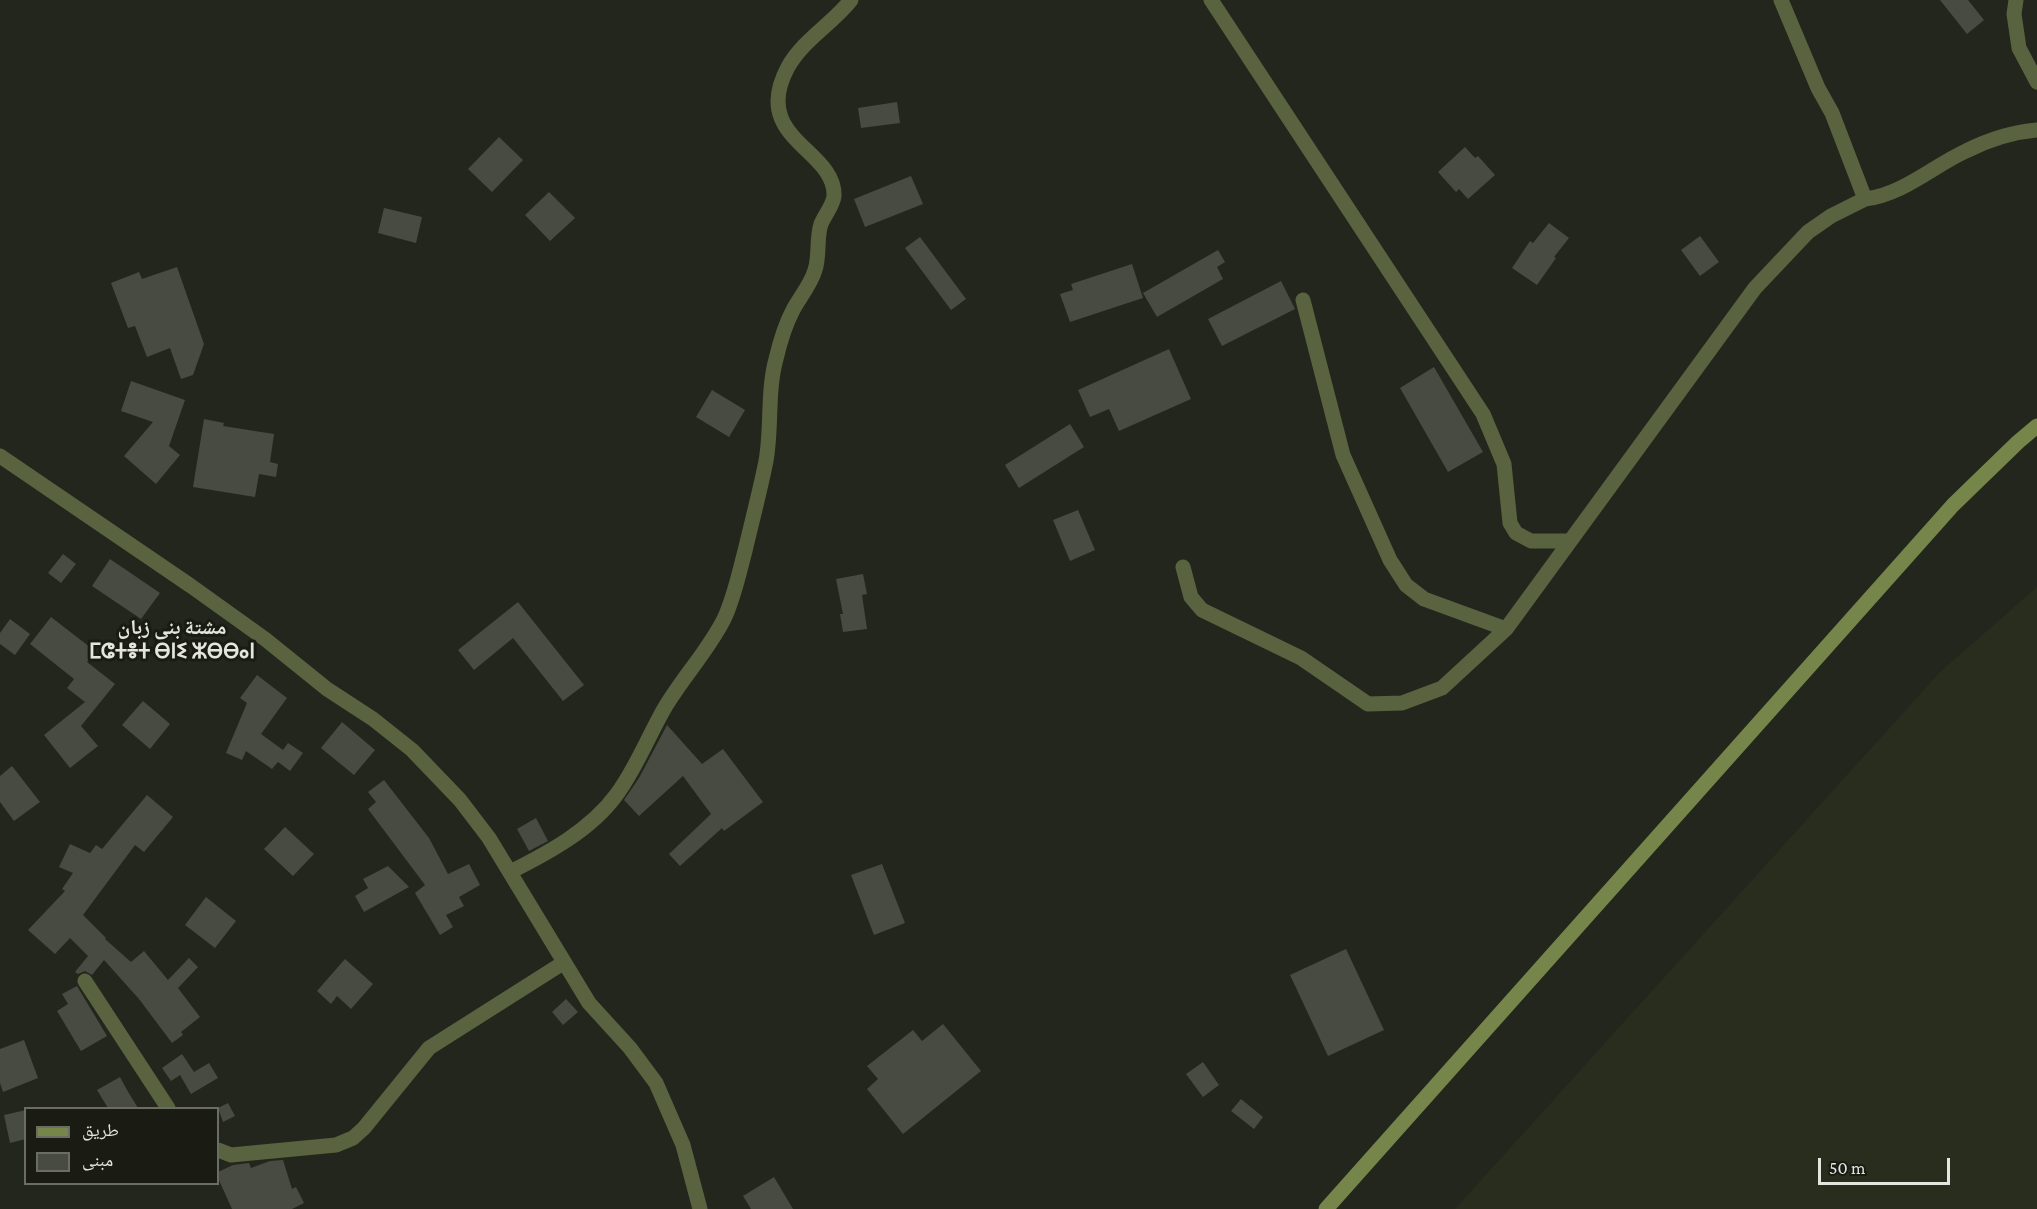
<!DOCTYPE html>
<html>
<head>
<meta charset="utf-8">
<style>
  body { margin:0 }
  #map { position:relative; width:2037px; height:1209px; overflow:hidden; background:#23261d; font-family:"Crimson Pro","Noto Naskh Arabic",serif }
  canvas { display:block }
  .legend { position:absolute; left:24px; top:1107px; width:195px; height:78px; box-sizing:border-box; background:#1a1c14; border:2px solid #6a6c65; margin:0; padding:8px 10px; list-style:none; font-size:18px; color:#e3e5df }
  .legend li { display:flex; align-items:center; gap:12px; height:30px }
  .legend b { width:30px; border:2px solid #6a6c65 }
  .scale { position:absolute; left:1818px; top:1158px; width:132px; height:27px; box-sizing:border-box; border:3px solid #e3e5df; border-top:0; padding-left:8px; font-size:18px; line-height:21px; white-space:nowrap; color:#e3e5df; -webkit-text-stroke:4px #1a1c14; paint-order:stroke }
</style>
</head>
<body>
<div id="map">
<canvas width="2037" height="1209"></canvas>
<ul class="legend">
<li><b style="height:8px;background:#76864b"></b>طريق</li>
<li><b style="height:16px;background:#484b41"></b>مبنى</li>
</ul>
<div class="scale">50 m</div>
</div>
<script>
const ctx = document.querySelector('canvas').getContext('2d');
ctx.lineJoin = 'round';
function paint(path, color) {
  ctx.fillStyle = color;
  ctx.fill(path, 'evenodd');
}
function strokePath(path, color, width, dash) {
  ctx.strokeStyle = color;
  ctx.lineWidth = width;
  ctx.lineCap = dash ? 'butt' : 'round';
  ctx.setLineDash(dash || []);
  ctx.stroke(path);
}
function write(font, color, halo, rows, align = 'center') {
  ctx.font = font + ' "Crimson Pro","Noto Naskh Arabic","Noto Sans Tifinagh",serif';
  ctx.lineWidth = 6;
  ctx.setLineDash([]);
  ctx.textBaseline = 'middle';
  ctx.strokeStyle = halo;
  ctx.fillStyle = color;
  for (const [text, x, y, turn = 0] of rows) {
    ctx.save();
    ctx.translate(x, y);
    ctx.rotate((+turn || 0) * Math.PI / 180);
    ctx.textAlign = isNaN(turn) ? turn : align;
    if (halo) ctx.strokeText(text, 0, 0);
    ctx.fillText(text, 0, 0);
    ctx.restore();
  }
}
paint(new Path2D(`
  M2037,587v622h-582l485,-537z`), '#292d1e');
paint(new Path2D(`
  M1940,0h28l16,20 -17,14z
  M897,102l3,21 -39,5 -3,-20z
  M499,137l24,23 -31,32 -24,-23z
  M1465,147l10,11 3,-2 17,19 -27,24 -9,-10 -3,3 -18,-20z
  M911,176l12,28 -58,23 -11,-28z
  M549,192l26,26 -25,23 -25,-26z
  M384,208l38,9 -6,26 -38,-10z
  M1549,223l20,15 -15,19 2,1 -19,27 -25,-17 18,-27 3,2z
  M1700,236l19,26 -19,14 -19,-26z
  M920,237l46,62 -15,11 -46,-62z
  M1218,250l7,12 -8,5 6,12 -66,38 -14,-24z
  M1132,264l11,34 -73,24 -10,-28 13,-4 -2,-6z
  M177,267l27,77 -11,31 -12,4 -11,-31 -23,9 -12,-31 -7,2 -17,-45 28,-11 3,7z
  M1281,281l14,28 -73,37 -14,-27z
  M1169,349l22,50 -72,32 -10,-22 -19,8 -12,-27z
  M1434,367l49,85 -35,20 -48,-84z
  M131,381l54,19 -16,46 11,9 -24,29 -32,-28 29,-34 -32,-11z
  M712,390l33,20 -16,27 -33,-20z
  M204,419l20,4 -1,3 51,8 -4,28 8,2 -2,13 -17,-3 -4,23 -62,-10z
  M1070,424l14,23 -65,41 -14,-23z
  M1078,510l17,40 -25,11 -17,-41z
  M63,554l13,10 -15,19 -13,-10z
  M110,559l50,34 -19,26 -49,-33z
  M863,574l4,20 -5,1 5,34 -24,3 -3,-18h3l-7,-35z
  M518,602l66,83 -21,16 -50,-63 -39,32 -16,-20z
  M51,617l44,34 -8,11 28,22 -34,42 17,20 -28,22 -26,-33 41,-33 -18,-14 7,-9 -44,-35z
  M10,619l20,15 -15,21 -15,-11v-11z
  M257,675l30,23 -26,36 22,16 5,-7 15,10 -13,18 -12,-9 -6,7 -26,-18 -4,9 -16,-7 21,-50 -7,-5z
  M143,701l27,23 -20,25 -28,-24z
  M342,722l33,28 -21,25 -33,-27z
  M667,725l35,39 21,-15 40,53 -39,29 -2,-3 -42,38 -11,-12 42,-40 -28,-38 -44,40 -15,-16 15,-22z
  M12,766l28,36 -26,19 -14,-19v-26z
  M384,780l45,58 19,36 21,-10 11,21 -21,12 5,9 -18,9 7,12 -13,8 -25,-42 10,-8 -57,-76 8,-7 -8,-10z
  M147,795l26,22 -29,35 -9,-7 -52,70 23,23 -1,1 26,23 13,-11 24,29 21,-22 9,9 -20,21 22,29 -19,15 2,3 -11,8 -33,-44 -35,-39 -12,15 -7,-4 -7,3 -3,-2 13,-16 -18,-18 -15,16 -27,-24 37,-39 -3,-2 11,-16 -14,-6 11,-23 20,9 6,-8 6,4z
  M536,818l12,23 -19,10 -12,-22z
  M285,827l29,27 -21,22 -29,-27z
  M882,864l23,59 -31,12 -23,-60z
  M388,866l21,21 -45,25 -9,-16 13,-8 -5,-9z
  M206,897l30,24 -21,27 -30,-23z
  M1346,949l38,81 -56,26 -38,-81z
  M345,959l28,25 -22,25 -14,-13 -6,8 -14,-13z
  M77,986l30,50 -26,15 -24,-40 11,-7 -6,-10z
  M566,999l12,13 -15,13 -11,-13z
  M943,1024l38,47 -78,63 -36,-45 11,-10 -11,-13 46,-36 9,11z
  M24,1040l14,38 -35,14 -3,-9v-34z
  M182,1054l12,18 15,-9 9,15 -27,16 -11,-19 -9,6 -9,-13z
  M1203,1062l16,23 -16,12 -17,-23z
  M120,1077l7,13 11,18h-30l-11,-18z
  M1241,1099l22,18 -9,12 -23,-18z
  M228,1103l7,13 -12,6 -5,-14z
  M26,1110v29l-16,4 -6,-28z
  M283,1160l9,29 4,-2 8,16 -12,6h-60l-14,-31v-6l15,-7 16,-2 2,5 19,-7z
  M774,1177l19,32h-42l-8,-13z`), '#484b41');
strokePath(new Path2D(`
  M1211,0l272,414 21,50 6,59 6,10 15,8h37
  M1781,0l37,88 14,25 33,86c37,-4 68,-33 101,-48 22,-11 46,-19 71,-21
  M2016,0l-2,14 5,34 18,34
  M1303,300l40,155 47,105 16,25 18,14 82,30
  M0,456l191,130 74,53 62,50 46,30 39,31 48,50 29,38 100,165 41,45 26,35 27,62 17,64
  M1183,567l8,30 11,13 99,48 67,46 34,-1 40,-15 64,-59 249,-341 53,-56 23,-16 34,-17
  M510,872c38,-19 81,-42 107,-78 19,-26 31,-57 47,-85 18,-31 44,-58 60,-90 10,-21 15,-46 21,-68 7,-30 15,-60 21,-90 6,-34 1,-69 10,-102 4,-17 9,-34 17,-49 7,-13 18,-26 22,-40 5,-15 1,-31 6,-46 4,-10 12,-18 13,-28 2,-47 -85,-57 -46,-129 15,-27 44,-43 63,-67
  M85,981l83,127
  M218,1150l13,5 105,-10 17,-7 11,-10 65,-80 134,-85`), '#59633f', 15);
strokePath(new Path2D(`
  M1326,1209l627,-704 65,-63 19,-16`), '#76864b', 15);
write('bold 21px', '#e3e5df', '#1a1c14', [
  ["مشتة بني زبان",172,628],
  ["ⵎⵛⵜⴻⵜ ⴱⵏⵉ ⵣⴱⴱⴰⵏ",172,652]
]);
</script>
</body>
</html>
